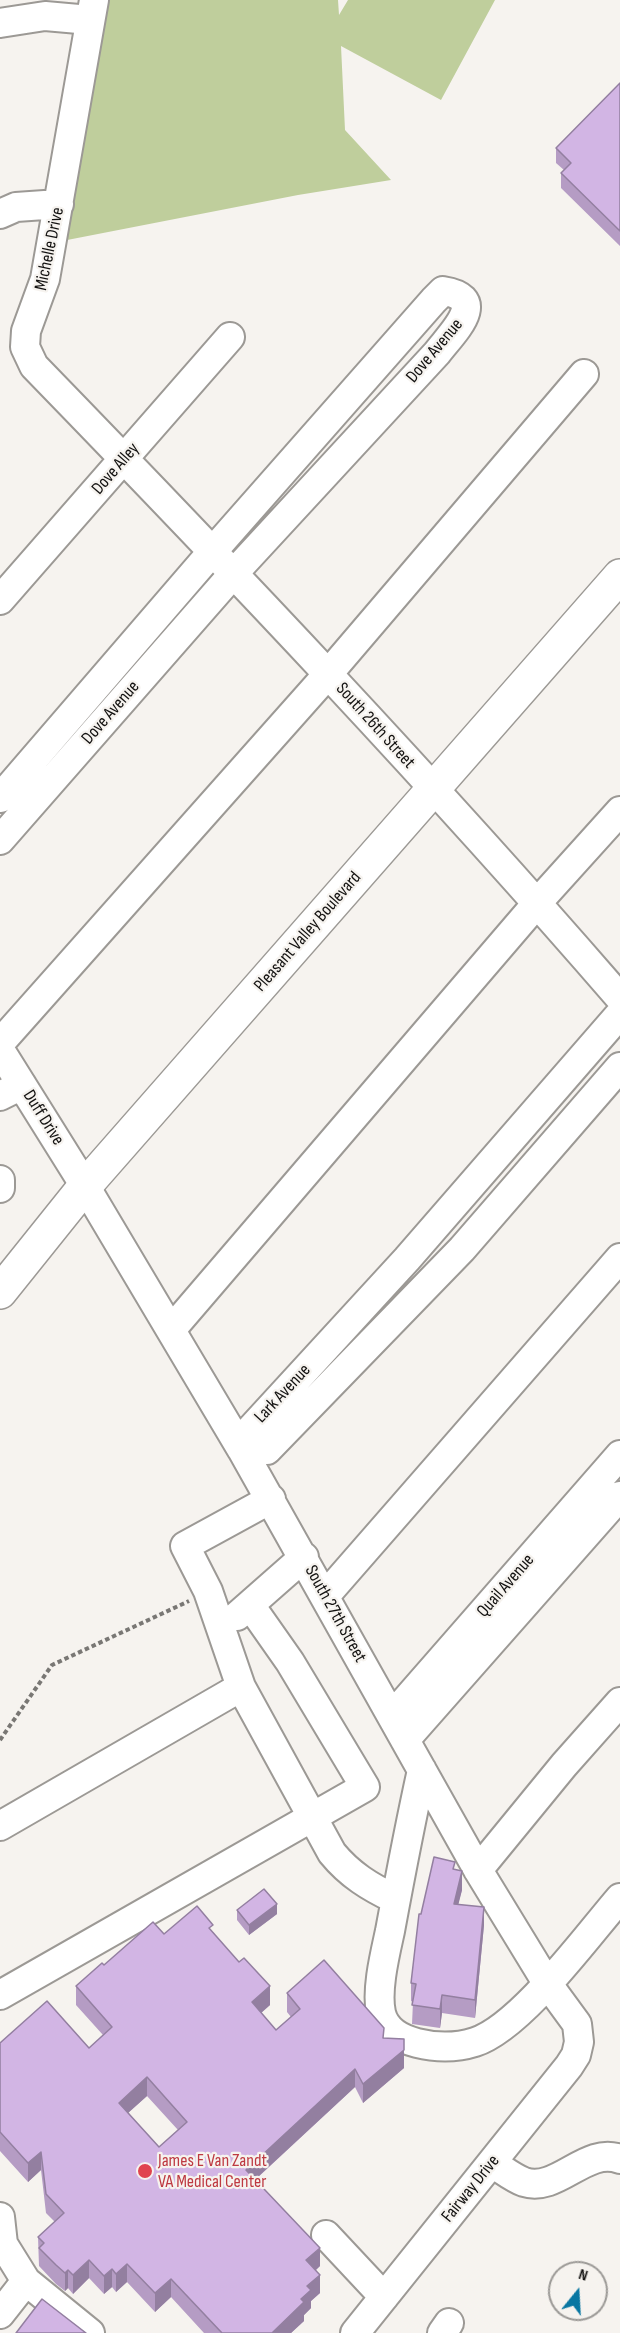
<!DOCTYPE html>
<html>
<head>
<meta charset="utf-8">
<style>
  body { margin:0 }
  #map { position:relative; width:620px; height:2333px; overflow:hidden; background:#f6f3ef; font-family:"Sofia Sans Condensed",sans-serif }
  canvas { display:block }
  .north { position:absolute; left:548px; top:2261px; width:60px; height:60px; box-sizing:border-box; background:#f6f3ef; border:2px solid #9b9996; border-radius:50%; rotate:18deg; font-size:16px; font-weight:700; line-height:24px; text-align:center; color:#121110 }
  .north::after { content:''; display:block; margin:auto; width:21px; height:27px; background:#0977a2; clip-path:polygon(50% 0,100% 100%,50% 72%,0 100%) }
</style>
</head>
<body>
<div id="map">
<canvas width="620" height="2333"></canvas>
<div class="north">N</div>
</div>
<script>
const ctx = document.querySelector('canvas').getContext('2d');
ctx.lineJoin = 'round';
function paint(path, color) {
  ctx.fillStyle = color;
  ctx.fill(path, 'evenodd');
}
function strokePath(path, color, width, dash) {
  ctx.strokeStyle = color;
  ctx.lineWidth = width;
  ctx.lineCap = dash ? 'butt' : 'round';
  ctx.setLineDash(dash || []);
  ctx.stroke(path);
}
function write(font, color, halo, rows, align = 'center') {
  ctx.font = font + ' "Sofia Sans Condensed",sans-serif';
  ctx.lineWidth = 4.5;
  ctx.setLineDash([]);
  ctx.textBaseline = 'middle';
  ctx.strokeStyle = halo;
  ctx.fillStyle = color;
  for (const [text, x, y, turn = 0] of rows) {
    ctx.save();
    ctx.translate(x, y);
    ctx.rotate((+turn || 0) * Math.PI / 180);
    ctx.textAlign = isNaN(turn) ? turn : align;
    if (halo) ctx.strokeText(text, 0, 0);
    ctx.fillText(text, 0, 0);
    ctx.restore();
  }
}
paint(new Path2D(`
  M104,0h234l1,15 9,-15h147l-54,100 -100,-54 4,84 46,50 -93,15 -236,46z`), '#bfce9c');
const minor = new Path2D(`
  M94,0l-49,279 -19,52 -1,16 9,19c200,206 398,415 586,632
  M0,23l45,-7 45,4
  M0,214l16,-7 43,-3
  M0,600l230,-263
  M0,798l212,-246 222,-252 9,-9c47,7 10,41 -6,62l-204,221 -233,266
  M620,1014l-213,245 -157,171 -8,20h25l195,-201 158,-182
  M0,1043l328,-369 256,-300
  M0,1050l85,136 157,264 236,420 69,113 30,41 2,18 -3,13 -7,11 -214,267
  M0,1096l22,-11
  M0,1180v8
  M171,1330l367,-428 82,-91
  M271,1499l-86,47 23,45 33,96 91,166c18,22 38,34 63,46
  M325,1596l295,-338
  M237,1616l67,-59
  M392,1716l228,-261
  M405,1740l215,-244
  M422,1770c-12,54 -22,107 -32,161 -5,23 -14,59 -9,82 4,17 20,26 36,30 20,5 39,5 58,-1 46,-15 112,-106 145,-144
  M0,1826l241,-139
  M478,1870l86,-105 56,-63
  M0,1995l365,-208 -75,-125 -40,-57
  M492,2163c10,6 21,15 32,19 34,11 62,-36 96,-23
  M0,2217l3,27 -3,5
  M326,2235l58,62
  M26,2281l64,52
  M0,2314l26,-33 -23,-37
  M442,2333l7,-10`);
const major = new Path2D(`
  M0,1292l85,-106 535,-610`);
strokePath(minor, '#9c9995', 32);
strokePath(major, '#9c9995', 36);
strokePath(new Path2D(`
  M0,1740l52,-75 137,-64`), '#797774', 4, [4.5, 3]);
strokePath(minor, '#fff', 28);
strokePath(major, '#fff', 33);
paint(new Path2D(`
  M620,83v163l-59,-58v-15l3,-3 -8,-7v-15z
  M455,1869l7,21 -4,14 26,21 -9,93 -33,-5 -2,15 -28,-4 1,-22 -2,-1v-18z
  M237,1910l40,4 -28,21 -12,-15z
  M213,1932l57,73 -9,8 15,17 15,-13 -4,-5v-19l97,45 20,30 -41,35 -8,-16 -100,93 65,86 -4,4 4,23 -9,8v7l-7,7v6l-13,12h-87l-33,-36 -16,15 -28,-30 -11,10 -4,-5 -8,7 -15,-16 -16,16 -5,-6 -3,3 -9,-7 -17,-18 -1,-29 17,-15 -9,-9 -5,-43 -13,12 -28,-31v-108l89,5 14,-13 -27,-30v-19l28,-21 60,-31zM147,2096l31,34 -19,17 -31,-34z`), '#b59cc4');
paint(new Path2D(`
  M462,1871v19l-8,32v-18z
  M277,1904v10l-28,21v-10z
  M484,1907v18l-9,93v-18z
  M270,1986v19l-18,16v-19z
  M442,1995v18l-2,15v-19z
  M404,2039v29l-41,35v-19z
  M355,2069v18l-109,101v-18z
  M147,2077v19l-28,25v-18z
  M41,2152v18l-13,12v-19z
  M320,2248v18l-14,13v-19z
  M89,2260v18l-16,16v-19z
  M127,2264v18l-11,10v-18z
  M112,2269v18l-8,7v-18z
  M68,2270v18l-3,3v-18z
  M320,2275v18l-9,8v7l-7,7v6l-13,12h-19l29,-34 6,-13z
  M171,2279v18l-16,15v-19z`), '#937fa0');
const building = new Path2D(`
  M620,83v148l-59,-58 10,-10 -15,-15z
  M434,1857l21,5 -2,7 9,2 -8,33 30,3 -9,93 -33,-5 -2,14 -28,-4 4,-21 -5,-1 8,-69h2z
  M264,1889l13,15 -28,21 -12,-15z
  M197,1906l16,19 -4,3 30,34 5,-4 26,28 -18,16 24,28 24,-21 -13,-16 37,-33 60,68 -1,10 21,1v11l-41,34 -8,-15 -109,101 74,78 -14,12 14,15 -13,11 4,4 -10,9 3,3 -32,31h-50l-51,-54 -16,14 -28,-29 -11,10 -4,-5 -8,7 -15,-16 -16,15 -5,-5 -3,3 -9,-8 -17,-17 5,-5 -6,-6 26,-24 -18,-19 -5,-42 -13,11 -28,-31v-89l47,-42 42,47 23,-21 -36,-41 26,-23 2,2 49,-43 11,12zM147,2077l40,45 -28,25 -40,-44z
  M42,2299l44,34h-70z`);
paint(building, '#d2b5e4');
strokePath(building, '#937fa0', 1.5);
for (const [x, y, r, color] of [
  [145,2171,8,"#e0444e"]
]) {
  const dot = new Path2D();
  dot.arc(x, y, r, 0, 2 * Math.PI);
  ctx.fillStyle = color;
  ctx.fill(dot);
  strokePath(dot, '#f6f3ef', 2);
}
write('18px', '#121110', '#f6f3ef', [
  ["Michelle Drive",50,249,-78],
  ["Dove Avenue",435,351,-50],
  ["Dove Alley",116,469,-49],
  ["Dove Avenue",111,713,-49],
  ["South 26th Street",375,726,48],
  ["Pleasant Valley Boulevard",308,932,-49],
  ["Duff Drive",43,1118,58],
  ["Lark Avenue",283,1394,-47],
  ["Quail Avenue",506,1586,-49],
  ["South 27th Street",335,1614,61],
  ["Fairway Drive",471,2189,-51]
]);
write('18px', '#be3a42', '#f6f3ef', [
  ["James E Van Zandt",158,2161],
  ["VA Medical Center",158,2182]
], 'left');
</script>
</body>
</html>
